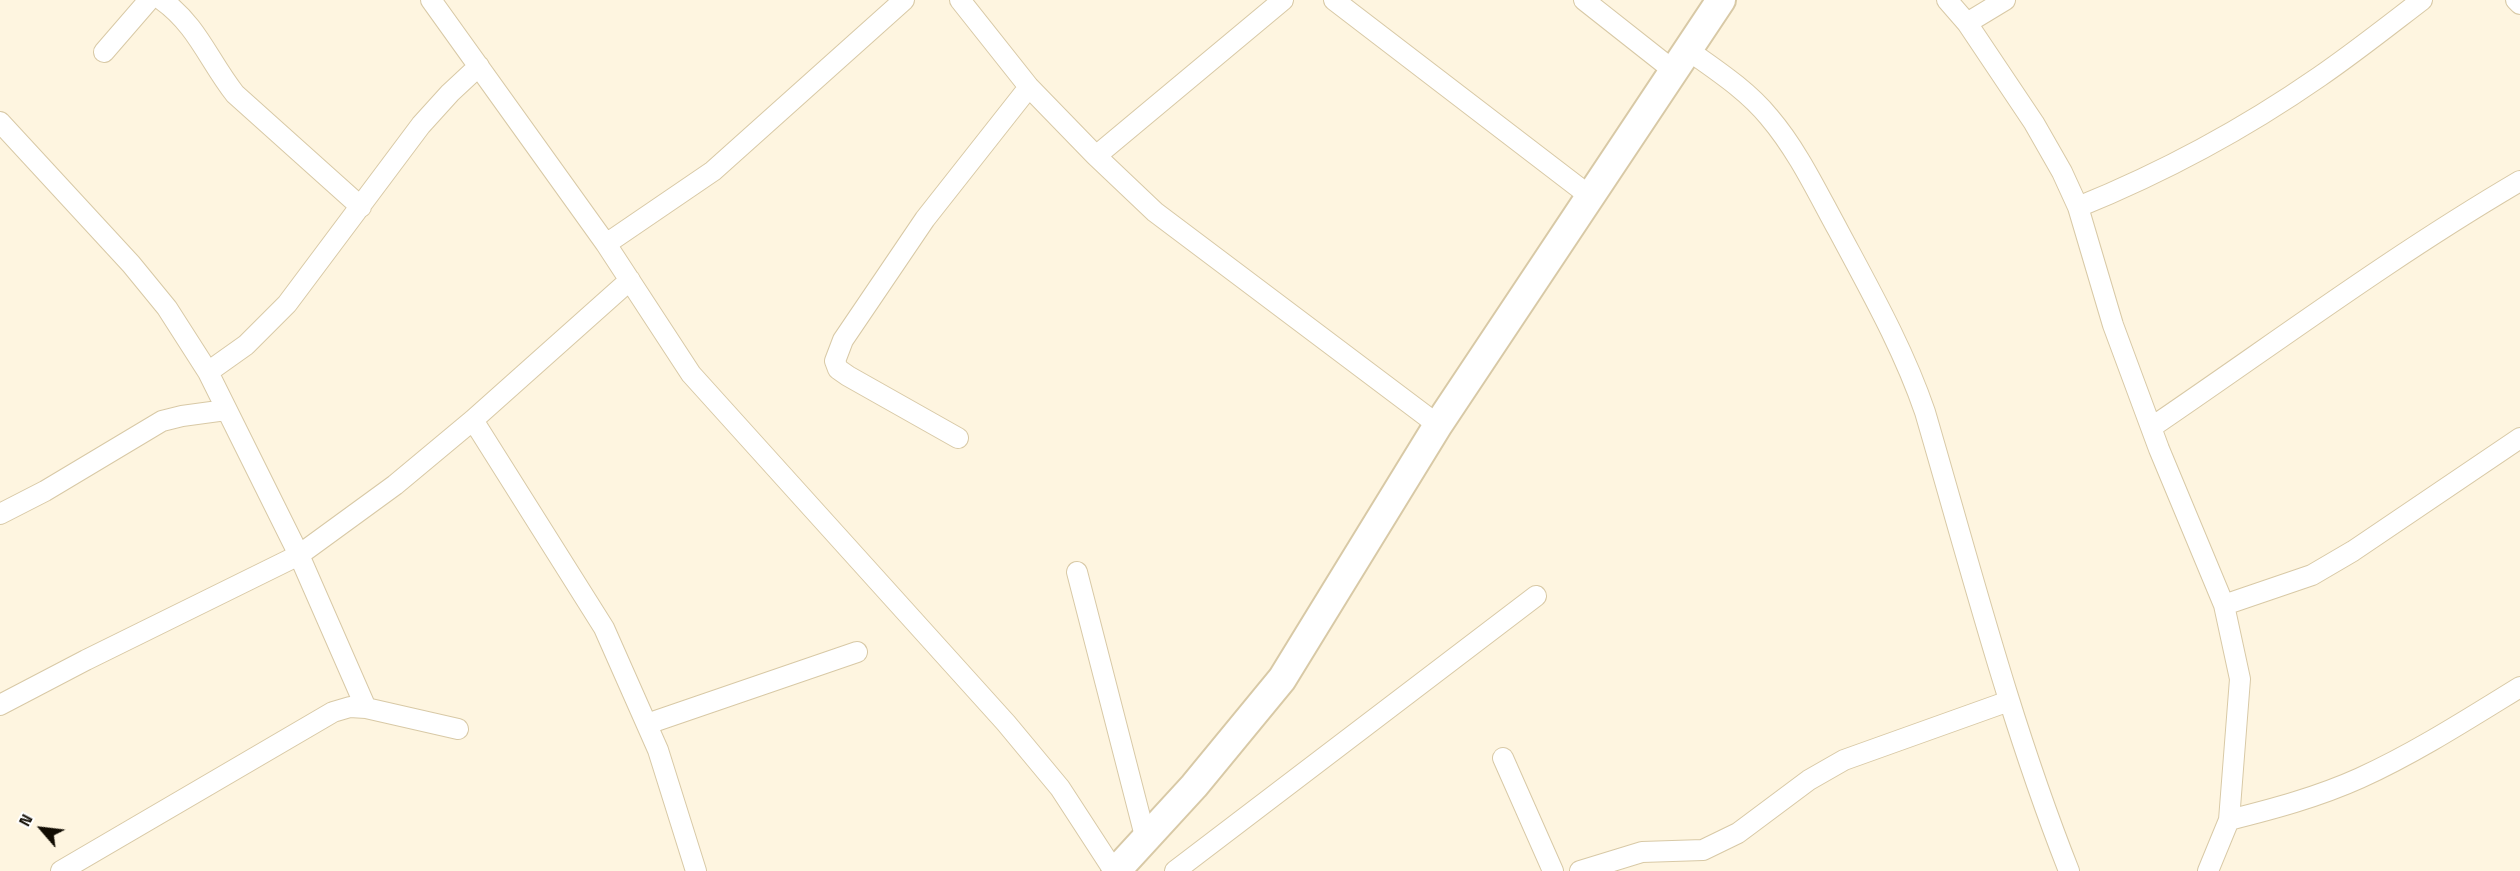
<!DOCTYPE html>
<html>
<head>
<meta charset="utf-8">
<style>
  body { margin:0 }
  #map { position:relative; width:2520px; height:871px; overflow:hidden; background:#fef5e0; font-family:"Space Grotesk",sans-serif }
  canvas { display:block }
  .north { position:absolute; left:12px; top:799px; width:60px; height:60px; -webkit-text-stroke:4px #fff; paint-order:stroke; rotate:298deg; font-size:16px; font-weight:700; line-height:24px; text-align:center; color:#110c02 }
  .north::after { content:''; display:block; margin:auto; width:21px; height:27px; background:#110c02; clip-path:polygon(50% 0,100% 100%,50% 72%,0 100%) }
</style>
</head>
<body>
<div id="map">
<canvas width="2520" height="871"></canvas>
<div class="north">N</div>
</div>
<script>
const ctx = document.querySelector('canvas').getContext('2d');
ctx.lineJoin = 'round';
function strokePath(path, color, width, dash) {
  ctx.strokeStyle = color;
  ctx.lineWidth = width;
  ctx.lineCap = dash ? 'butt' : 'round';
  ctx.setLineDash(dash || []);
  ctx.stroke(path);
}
const street = new Path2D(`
  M162,0c35,25 47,61 73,94l126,113
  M431,0l175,244 85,130 315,349 54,65 54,83
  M960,0l69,87 67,69 59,56 283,213
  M1334,0l257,197
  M1584,0l90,71
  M1947,0l20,23 67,100 28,49 16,35 35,118 46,124 65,156 16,74 -11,141 -21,51
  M2516,0l4,4
  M1967,23l38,-23
  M1688,50c28,20 59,40 81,67 29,34 48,75 69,113 32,60 65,118 87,182 45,154 85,310 144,459
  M104,52l45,-52
  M0,122l131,142 36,44 41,64 91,183 67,153
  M1096,156l187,-156
  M2078,207c84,-34 166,-78 241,-130 35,-24 69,-51 103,-77
  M606,244l107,-73 191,-171
  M208,372l38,-27 41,-41 134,-179 29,-32 29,-27
  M473,420l131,208 54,122 38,121
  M2152,427c122,-83 240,-171 368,-246
  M958,438l-110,-62 -10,-7 -3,-8 8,-21 82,-121 104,-132
  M0,514l45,-23 117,-70 20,-5 44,-6
  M1077,572l69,268
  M2224,605l88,-30 41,-24 167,-113
  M0,705l86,-45 213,-105 96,-70 78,-65 157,-140
  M647,724l210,-72
  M1503,758l50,113
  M2229,820c44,-11 89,-23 131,-42 55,-25 108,-59 160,-91
  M61,871l272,-159 17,-5 16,1 92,21
  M1175,871l361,-275
  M1580,871l62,-19 61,-2 35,-17 71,-53 35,-20 165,-59`);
const secondary = new Path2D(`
  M1116,871l78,-85 88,-107 156,-254 283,-425`);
strokePath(street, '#d8c9a6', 22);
strokePath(secondary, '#d8c9a6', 32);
strokePath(street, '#fff', 20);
strokePath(secondary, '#fff', 28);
</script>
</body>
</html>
